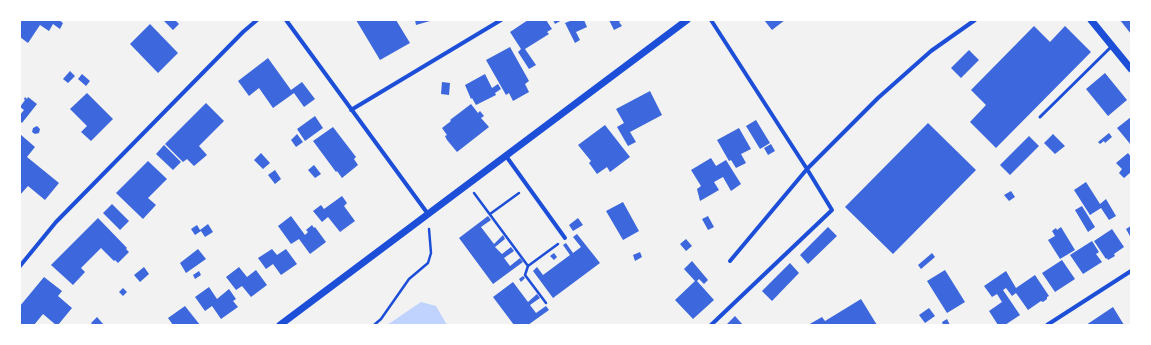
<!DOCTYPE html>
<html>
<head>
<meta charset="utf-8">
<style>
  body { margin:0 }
  #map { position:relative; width:1151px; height:345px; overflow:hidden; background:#f2f2f2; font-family:"DejaVu Sans",sans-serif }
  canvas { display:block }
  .frame { position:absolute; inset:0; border:21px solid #fff; pointer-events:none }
</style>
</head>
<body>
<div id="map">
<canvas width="1151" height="345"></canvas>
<div class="frame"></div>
</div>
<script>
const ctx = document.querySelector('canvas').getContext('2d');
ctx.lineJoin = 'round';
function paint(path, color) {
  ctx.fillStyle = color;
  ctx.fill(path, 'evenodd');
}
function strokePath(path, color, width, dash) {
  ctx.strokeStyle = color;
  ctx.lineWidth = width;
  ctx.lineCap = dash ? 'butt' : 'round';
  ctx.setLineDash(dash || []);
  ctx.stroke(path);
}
paint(new Path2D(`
  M421,302l15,4 11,19h-60z`), '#bfd3fe');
paint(new Path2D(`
  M20,20h39l4,3 -3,6 -7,-5 -4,7 -9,-6 -12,18 -8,-6z
  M163,20h12l4,4 -6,6z
  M356,20h40l14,23 -30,17z
  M415,20h14l1,1 -14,4z
  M528,20h18l6,9 -5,3 2,2 -24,15 11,16 -7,4 -11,-17 3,-3 -11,-17z
  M553,20h9l-7,4z
  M569,20h15l3,7 -11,5 4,8 -5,3 -10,-20 5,-2z
  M609,20h13l-3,2 3,4 -8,4z
  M764,20h21l-13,10z
  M1120,20h11v14z
  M150,24l28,29 -20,20 -28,-29z
  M1034,26l16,16 15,-16 26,26 -95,96 -26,-26 16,-17 -15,-15z
  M510,47l19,34 -4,3 4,8 -16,9 -4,-8 -3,2 -20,-35z
  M969,50l10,10 -18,18 -10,-10z
  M268,58l23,32 11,-8 13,17 -11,8 -10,-14 -21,15 -14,-20 -10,8 -11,-15z
  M70,71l5,5 -7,7 -5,-4z
  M1105,73l22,27 -19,16 -22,-27z
  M82,74l8,7 -4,5 -8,-7z
  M485,74l7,14 6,-4 3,5 -6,4 1,2 -20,10 -4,-7 -1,1 -6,-14z
  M442,82l8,1 -1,12 -8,-1z
  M650,91l12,24 -32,17 6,10 -8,4 -11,-19 7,-4 -8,-14z
  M87,93l26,26 -22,22 -10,-9 6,-6 -17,-17z
  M25,97l2,2 1,-2 9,7 -15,19 -2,-2v-6l4,-5 -4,-3 5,-7 -1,-1z
  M206,103l18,18 -25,25 8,9 -13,11 -7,-7 -4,3 -18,-18z
  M471,104l7,9 2,-2 4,5 -3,2 8,9 -32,25 -10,-12 -2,-4 2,-1 -5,-7 9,-7 -1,-1z
  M315,116l8,12 -18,13 -8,-12z
  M1131,117v28l-14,-17z
  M756,120l14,23 -10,6 -14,-23z
  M928,123l48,47 -83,84 -48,-47z
  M605,125l25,32 -20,15 -3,-5 -10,7 -8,-11 2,-2 -13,-16z
  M37,126l3,3 -1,4 -4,1 -3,-2 1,-4z
  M333,127l23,30 -2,2 4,6 -16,13 -5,-7 -1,1 -23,-31z
  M739,128l12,21 -10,5 5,9 -10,5 -5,-8 -2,1 -12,-21z
  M1109,133l3,4 -7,6 -1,-2 -4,3 -2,-2z
  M20,134l15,13 -8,10 32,26 -14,17 -17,-14 -8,9z
  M297,134l6,8 -7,5 -5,-7z
  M1053,134l12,12 -10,8 -11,-11z
  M1029,136l10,10 -29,29 -10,-10z
  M771,144l4,7 -7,4 -4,-7z
  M164,145l17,17 -8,8 -17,-16z
  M261,153l9,10 -7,6 -9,-9z
  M1128,153l3,4v15l-7,6 -5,-5 3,-4 -6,-6z
  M711,158l5,8 10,-6 15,24 -10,7 -8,-14 -9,5 5,8 -19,11 -3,-12 4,-3 -10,-16z
  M148,161l19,18 -19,19 8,7 -13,14 -27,-26z
  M314,165l7,9 -6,4 -7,-8z
  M275,170l6,9 -6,5 -7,-9z
  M1086,182l14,22 6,-5 10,17 -7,4 -8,-12 -11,7 -16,-25z
  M1011,191l4,6 -6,4 -5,-6z
  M342,196l5,7 -3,3 11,15 -15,11 -12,-15 -6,5 -9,-11 8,-6 3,4z
  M623,202l16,29 -16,9 -17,-29z
  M112,204l17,17 -9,9 -17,-17z
  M1082,206l13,21 -7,5 -13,-22z
  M291,216l14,19 3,-3 -2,-2 6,-5 2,3 1,-1 11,15 -16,12 -11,-15 -8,5 -13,-18z
  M488,216l3,4 -10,7 13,17 9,-9 2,4 -10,8 7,7 9,-7 3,4 -10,7 6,8 10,-8 3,4 -30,22 -34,-46z
  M708,216l6,11 -6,3 -6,-11z
  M98,218l29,30 -1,1 3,3 -11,11 -3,-3 -1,1 -13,-13 -20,20 4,4 -12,13 -22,-20z
  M578,218l5,7 -10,6 -4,-6z
  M208,224l5,8 -8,5 -4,-6 -6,4 -4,-6 6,-4 3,5z
  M1131,226v12l-5,-9z
  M828,227l9,9 -29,28 -8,-9z
  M1061,227l14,23 -15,9 -12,-19 7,-4 -3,-5 4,-3 1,2z
  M1112,229l12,18 -10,7 1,2 -7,4 -1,-2 -1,1 -12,-18z
  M577,234l23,29 -47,35 -20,-27 4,-4 6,8 27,-20 -7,-10 3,-2 7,10 8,-6 -8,-10z
  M686,239l6,7 -6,5 -6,-7z
  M1092,241l7,11 -3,2 6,8 -19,12 -13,-19z
  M198,249l8,10 -20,14 -6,-10z
  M272,249l5,6 9,-6 11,15 -16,11 -8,-11 -7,5 -8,-11z
  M640,252l2,5 -7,4 -2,-6z
  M554,253l3,4 -3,3 -4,-4z
  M932,253l3,4 -14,12 -3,-4z
  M1062,260l13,19 -20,13 -13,-19z
  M692,261l16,19 -4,4 -5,-5 -2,2 17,19 -21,19 -18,-19 20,-19 -11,-12z
  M790,263l9,10 -27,28 -10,-10z
  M144,267l5,7 -9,8 -6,-7z
  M239,267l8,10 9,-7 11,15 -16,12 -9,-11 -6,4 -10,-13z
  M945,270l20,32 -18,11 -20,-32z
  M199,271l2,4 -6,4 -2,-4z
  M1006,271l10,17 19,-13 14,21 -2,1v2l-4,3 -2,-1 -13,9 -12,-17 -4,3 -6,-8 -3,2 17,25 -15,10h-7l-9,-14 13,-9 -5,-8 -5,3 -8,-11z
  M523,276l2,2 -4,4 -2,-3z
  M44,277l18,14 -4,5 14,12 -14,17h-2l-13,-11 -9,11h-14v-19z
  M513,282l15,20 9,-8 3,4 -10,7 6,8 10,-7 3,4 -21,15h-14l-21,-28z
  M209,287l8,12 12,-10 7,10 -3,2 5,6 -17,12 -9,-13 -7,5 -10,-14z
  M123,288l4,4 -4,4 -4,-4z
  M861,299l16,26h-69l14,-8 3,4z
  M185,306l15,19h-27l-5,-7z
  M1113,307l11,18h-38z
  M929,308l6,8 -10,7 -6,-8z
  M735,316l8,9h-17z
  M97,317l7,8h-11l-2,-2z
  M947,319l3,6h-7l-1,-3z`), '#3d67dc');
strokePath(new Path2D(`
  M474,193l54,73 -3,9 21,28
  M490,214l29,-21
  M528,266l30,-22
  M374,325l7,-6 28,-40 19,-16 3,-10 -2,-24`), '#1d4ed8', 2.5);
strokePath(new Path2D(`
  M1040,117l71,-70`), '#1d4ed8', 3);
strokePath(new Path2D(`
  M286,20l142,194
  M711,20l96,149 25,41 -121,115
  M351,110l150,-90
  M506,156l59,82
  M730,261l77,-92 71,-71 53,-47 44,-31
  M20,266l36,-44 187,-190 14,-12
  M1047,325l84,-54`), '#1d4ed8', 4);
strokePath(new Path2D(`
  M1091,20l40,49
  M280,325l407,-305`), '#1d4ed8', 7);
</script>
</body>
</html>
